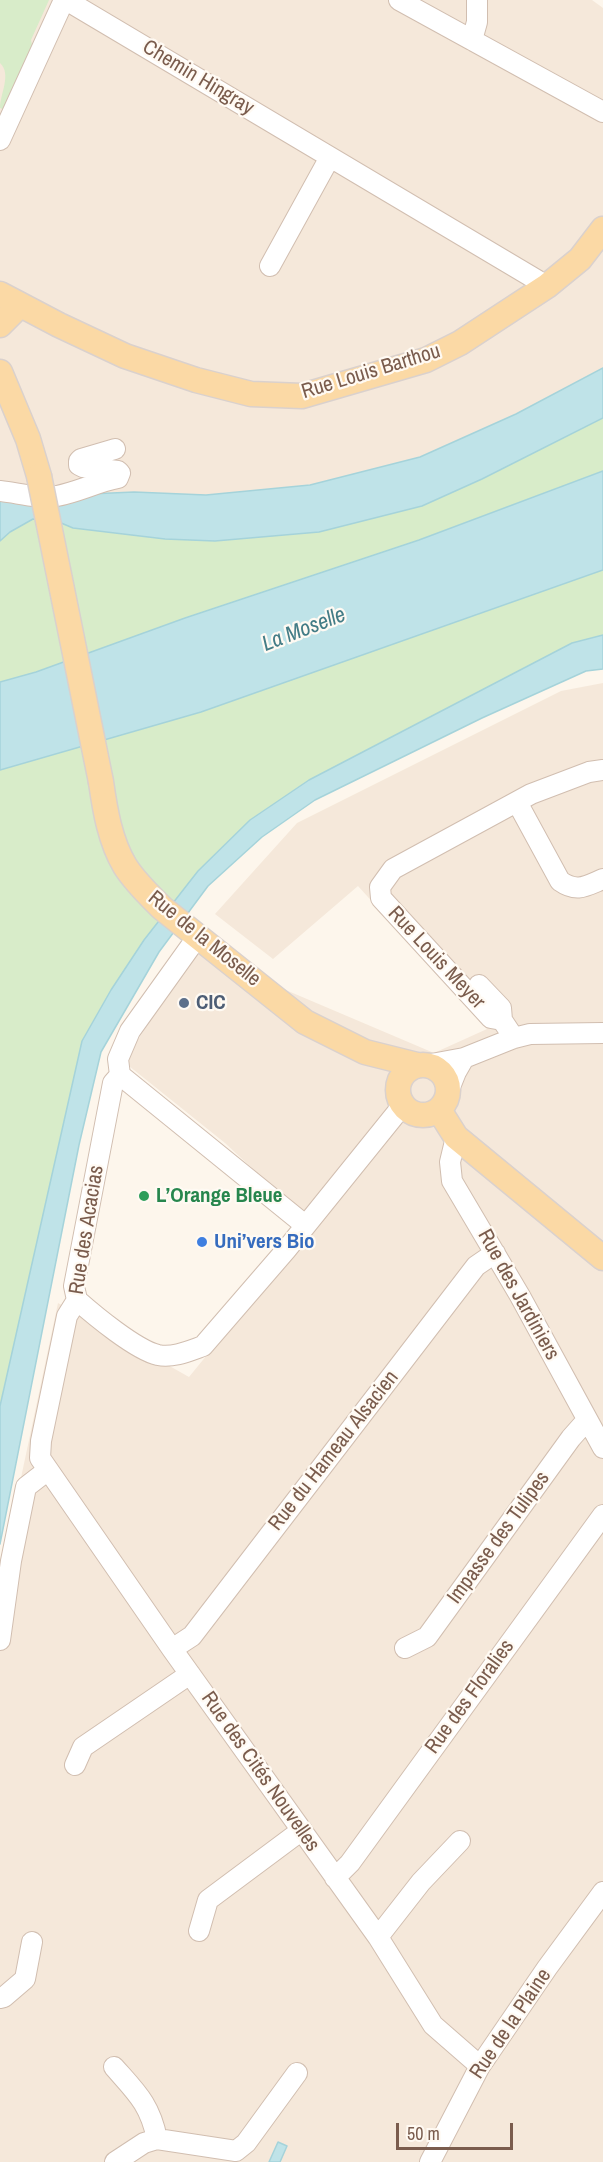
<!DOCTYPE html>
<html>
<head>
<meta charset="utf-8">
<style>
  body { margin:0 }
  #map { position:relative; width:603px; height:2162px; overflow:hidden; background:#fdf6ec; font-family:"Archivo Narrow",sans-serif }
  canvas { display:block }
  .scale { position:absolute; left:396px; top:2123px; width:117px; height:27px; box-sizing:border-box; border:3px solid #7a5c4d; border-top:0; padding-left:8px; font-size:18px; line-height:21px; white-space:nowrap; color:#7a5c4d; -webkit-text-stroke:4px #fffaf3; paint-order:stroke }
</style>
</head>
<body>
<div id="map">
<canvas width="603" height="2162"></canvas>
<div class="scale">50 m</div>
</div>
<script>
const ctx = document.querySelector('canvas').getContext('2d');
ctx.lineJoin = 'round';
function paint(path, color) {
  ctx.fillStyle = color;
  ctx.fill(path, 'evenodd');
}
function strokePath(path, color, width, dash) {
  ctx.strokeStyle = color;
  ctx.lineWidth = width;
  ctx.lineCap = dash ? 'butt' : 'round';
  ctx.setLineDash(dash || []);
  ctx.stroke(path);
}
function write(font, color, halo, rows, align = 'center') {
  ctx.font = font + ' "Archivo Narrow",sans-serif';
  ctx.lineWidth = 4.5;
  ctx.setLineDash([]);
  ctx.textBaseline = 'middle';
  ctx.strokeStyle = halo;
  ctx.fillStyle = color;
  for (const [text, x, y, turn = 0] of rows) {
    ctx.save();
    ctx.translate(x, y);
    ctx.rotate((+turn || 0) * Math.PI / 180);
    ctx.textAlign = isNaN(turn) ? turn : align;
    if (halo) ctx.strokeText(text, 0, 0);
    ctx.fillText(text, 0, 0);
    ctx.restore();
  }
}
paint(new Path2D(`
  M0,0h592l11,8v383l-350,132 -253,-37z
  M603,683v1479h-603v-585l58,-274 131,74 124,-152 -88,-82 -101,-81 70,-111 240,102 53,-24 -129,-143 -85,73 -58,-45 82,-91 264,-132z`), '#f5e8da');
paint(new Path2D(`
  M0,0h49l-18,40 1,5 -27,65 -5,-2c0,-14 12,-34 0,-45z
  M603,418v53l-184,69 -234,78 -149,54 -36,10v-141l10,-9 23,-13 21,1 19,8 92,11 50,2 104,-9 163,-53z
  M603,570v65l-31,8 -262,137 -60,40 -52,51 -54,69 -33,50 -29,51 -82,365v-636l201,-58z`), '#d8ecc9');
const water = new Path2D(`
  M603,368v50l-121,61 -60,27 -103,26 -104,9 -50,-2 -92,-11 -19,-8 -21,-1 -23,13 -10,9v-43l134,-6 72,3 104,-10 110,-28 96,-43z
  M603,471v99l-402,142 -201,58v-88l36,-10 149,-54 234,-78z
  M603,635v34l-17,2 -104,47 -167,82 -53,37 -54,49 -49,66 -58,100 -22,93 -79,399v-138l82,-365 29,-51 33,-50 54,-69 52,-51 59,-40 263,-137z
  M278,2142l9,4 -7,16h-11z`);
paint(water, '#bfe3e8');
strokePath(water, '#a5d3da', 1.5);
const minor = new Path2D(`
  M66,0l481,286
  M399,0l204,112
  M472,40l5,-18v-22
  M0,140l64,-140
  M270,266l60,-109
  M0,491c19,2 38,8 57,5 21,-4 40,-14 61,-18l2,-5 -2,-2 -35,-4 -4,-2v-4l2,-2 34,-10
  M517,802l43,79c17,12 26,5 43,-2
  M198,936l-68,95 -12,28 2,16 -7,8 -39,203 3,14 -10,16 -26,125 -1,17 132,191 206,288 55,88 47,41
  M479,985l22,23 1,12 12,18
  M502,1020l-11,-2 -110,-120 -1,-11 13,-18 138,-75 58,-22 14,-2
  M426,1065l38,-7 50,-20 16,-4 73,-1
  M120,1075l185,150
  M448,1092l8,-20 8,-14
  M456,1137l-6,25 2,19 68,115 83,152
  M77,1300c17,15 59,50 81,55 15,3 31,-4 45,-9l83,-96 117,-145
  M0,1640l11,-79 15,-74 22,-17
  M405,1648l22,-11 144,-199 16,-18
  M172,1649l20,-13 284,-370 19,-13
  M75,1765l8,-18 107,-73
  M335,1878l15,-15 253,-348
  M199,1931l9,-31 94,-70
  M378,1937l43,-55 39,-41
  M0,1998l4,-1 21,-18 7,-37
  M114,2067c22,25 36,37 43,72
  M115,2162l29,-19 13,-4 79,12 10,-8 51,-70
  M430,2162l50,-96 67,-98 56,-76`);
const major = new Path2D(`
  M0,294l59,31 66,31 71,24 55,14 51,2 124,-36 34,-17 87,-57 33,-27 23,-30
  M0,325l14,-14
  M0,372l28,67 11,37
  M101,782c4,28 9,59 24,84 10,16 24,29 37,42l143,114 60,30 52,13
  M398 1090a25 25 0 1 1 50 0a25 25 0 1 1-50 0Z
  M439,1110l17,27 147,121`);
strokePath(minor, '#d1beb0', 22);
strokePath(major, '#dad1cd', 27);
strokePath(minor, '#fff', 20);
strokePath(major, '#fbd9a5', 24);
const majorBridge = new Path2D(`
  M39,476l62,306`);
strokePath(majorBridge, '#dad1cd', 27, []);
strokePath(majorBridge, '#fbd9a5', 24);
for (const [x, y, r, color] of [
  [184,1003,6,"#5c6f8a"],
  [144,1196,6,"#2e9e5b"],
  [202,1242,6,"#3f7fe0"]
]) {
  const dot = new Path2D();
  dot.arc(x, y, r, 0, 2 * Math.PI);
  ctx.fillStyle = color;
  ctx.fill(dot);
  strokePath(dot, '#fffaf3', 2);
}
write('21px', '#7a5c4d', '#fffaf3', [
  ["Chemin Hingray",198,78,31],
  ["Rue Louis Barthou",371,372,-17],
  ["Rue de la Moselle",204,939,39],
  ["Rue Louis Meyer",436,958,47],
  ["Rue des Acacias",87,1230,-81],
  ["Rue des Jardiniers",518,1295,61],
  ["Rue du Hameau Alsacien",334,1451,-52],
  ["Impasse des Tulipes",499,1538,-54],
  ["Rue des Floralies",470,1697,-54],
  ["Rue des Cités Nouvelles",260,1772,55],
  ["Rue de la Plaine",511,2024,-56]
]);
write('bold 21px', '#4e5e75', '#fffaf3', [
  ["CIC",196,1003]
], 'left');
write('bold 21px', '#27864d', '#fffaf3', [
  ["L’Orange Bleue",156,1196]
], 'left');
write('bold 21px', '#366cbe', '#fffaf3', [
  ["Uni’vers Bio",214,1242]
], 'left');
write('italic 22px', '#437c86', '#fffaf3', [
  ["La Moselle",304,630,-21]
]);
</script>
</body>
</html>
